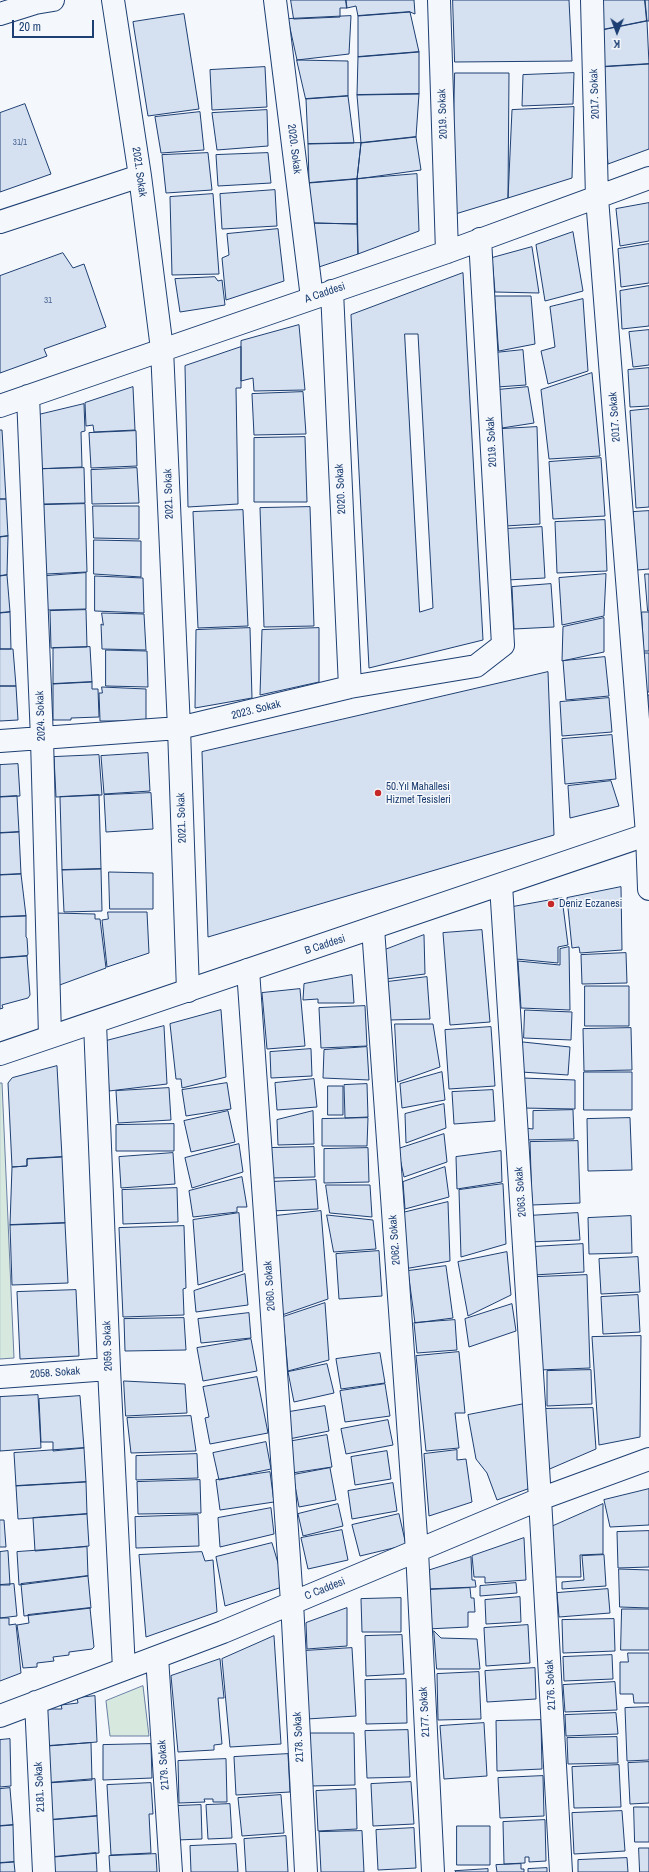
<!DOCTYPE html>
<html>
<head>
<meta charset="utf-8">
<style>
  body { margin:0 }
  #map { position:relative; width:649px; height:1872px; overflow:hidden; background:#f4f7fb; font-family:"Archivo Narrow",sans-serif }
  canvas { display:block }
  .north { position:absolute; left:597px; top:12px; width:40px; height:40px; -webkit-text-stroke:3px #f4f7fb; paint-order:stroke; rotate:181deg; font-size:11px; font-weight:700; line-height:16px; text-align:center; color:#1d3f73 }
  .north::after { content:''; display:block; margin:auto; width:14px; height:18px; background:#1d3f73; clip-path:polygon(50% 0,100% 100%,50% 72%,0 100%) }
  .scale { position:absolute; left:12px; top:20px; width:82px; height:18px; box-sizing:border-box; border:2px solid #1d3f73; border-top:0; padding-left:5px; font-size:12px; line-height:14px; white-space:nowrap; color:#1d3f73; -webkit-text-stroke:3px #f4f7fb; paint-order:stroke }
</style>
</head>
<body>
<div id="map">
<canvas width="649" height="1872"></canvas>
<div class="north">K</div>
<div class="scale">20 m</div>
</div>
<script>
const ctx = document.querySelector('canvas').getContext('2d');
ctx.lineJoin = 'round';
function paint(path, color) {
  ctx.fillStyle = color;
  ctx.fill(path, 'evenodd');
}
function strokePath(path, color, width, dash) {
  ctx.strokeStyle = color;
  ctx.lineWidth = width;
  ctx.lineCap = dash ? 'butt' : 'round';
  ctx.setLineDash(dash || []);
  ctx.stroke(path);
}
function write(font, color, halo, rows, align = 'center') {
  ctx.font = font + ' "Archivo Narrow",sans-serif';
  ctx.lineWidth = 3;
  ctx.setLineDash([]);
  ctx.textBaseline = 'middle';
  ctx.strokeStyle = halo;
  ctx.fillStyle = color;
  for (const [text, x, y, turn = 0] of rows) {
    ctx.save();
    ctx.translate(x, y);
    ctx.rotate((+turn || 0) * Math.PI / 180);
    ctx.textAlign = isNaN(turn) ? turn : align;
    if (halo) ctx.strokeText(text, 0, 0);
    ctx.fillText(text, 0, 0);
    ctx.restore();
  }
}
const green = new Path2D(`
  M0,1083h2l12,275 -14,1z
  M143,1686l6,50h-39l-4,-35z`);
paint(green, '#d7e8df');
strokePath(green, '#687fa3', 1);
const building = new Path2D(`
  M291,0h55l1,8h-7v9l-46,2z
  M346,0h68l1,14 -5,-2 -52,4 -2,-10 -9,2z
  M453,0h116l3,61 -117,1z
  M603,0h42l2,21 -45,9z
  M645,0h4v21h-2z
  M410,12l9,40 -61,5v-41z
  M184,14l15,95 -51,7 -15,-94z
  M351,16l-2,38 -52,6 -9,-41z
  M647,21l2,43 -49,3 2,-37z
  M419,52v42l-62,1 1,-38z
  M297,60l51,1v35l-42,3z
  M649,64v85l-41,15 -8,-97z
  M265,67l2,40 -55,3 -2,-40z
  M455,73h54l-1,125 -56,17z
  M574,73l-1,31 -51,2 1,-31z
  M419,94l-3,43 -55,6 -4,-48z
  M348,96l6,47 -46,1 -2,-45z
  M25,104l26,70 -51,18v-79z
  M574,107l-2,71 -64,20 4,-88z
  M267,110l1,36 -51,4 -5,-37z
  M200,112l4,38 -43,3 -6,-36z
  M416,137l5,33 -64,9 4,-36z
  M361,143l-4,36 -48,4 -1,-39z
  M208,153l4,37 -46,3 -4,-38z
  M268,153l3,30 -53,3 -2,-31z
  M417,174l2,57 -61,23 -1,-75z
  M357,179v45l-44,-1 -4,-40z
  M275,190l2,36 -55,3 -2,-35z
  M213,194l6,80 -47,1 -2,-78z
  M649,203v38l-29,5 -4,-37z
  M313,223l44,1 1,30 -39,13z
  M278,229l6,52 -58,19 -4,-42 7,-3 -2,-21z
  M573,232l10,59 -38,10 -9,-56z
  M649,244v39l-28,4 -3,-38z
  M532,247l7,46 -44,-1 -3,-34z
  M63,253l10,15 11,-4 22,63 -62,22 3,7 -47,17v-97z
  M463,273l20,367 -114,28 -18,-353zM405,334h13l15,274 -13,4z
  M215,277l3,4 4,-1 3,25 -45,7 -5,-33z
  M649,286v40l-27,3 -2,-38z
  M495,296h36l4,48 -36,7z
  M583,299l5,72 -40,13 -7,-33 14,-4 -5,-40z
  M299,325l6,65 -51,1 -1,-13 -12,3v-40z
  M649,330v35l-16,2 -4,-35z
  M241,347v41h-5l2,116 -50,3 -3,-141z
  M523,350l3,35 -29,2 -3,-34z
  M649,368v38l-19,1 -2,-37z
  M592,373l8,83 -51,3 -8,-69z
  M133,387l2,43 -41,2 -1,-7 -7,1 -1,-23z
  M528,387l6,36 -32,5 -5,-38z
  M303,392l3,42 -52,1 -2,-41z
  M84,404l1,27 -4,1 1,35 -45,2 -3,-53z
  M649,409v98l-13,1 -6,-97z
  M537,427l3,97 -35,2 -4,-97z
  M0,430h2l4,69h-6z
  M136,431l1,35 -46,2 -2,-35z
  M305,437l2,65h-53v-64z
  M601,458l4,58 -52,3 -4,-57z
  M84,468l1,35 -42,1 -1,-35z
  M137,468l2,35 -47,1 -1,-34z
  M0,499h6l2,37 -8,1z
  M85,504l2,68 -41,2 -3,-69z
  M93,506h46v33l-45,-1z
  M310,507l4,119 -50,1 -4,-119z
  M243,510l5,116 -50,2 -5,-116z
  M649,511v58l-12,1 -4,-58z
  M605,520l2,51 -50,2 -2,-51z
  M542,527l3,51 -38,2 -3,-51z
  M8,536l-1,39 -7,1v-39z
  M94,540l47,1v36l-47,-3z
  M86,573v36l-39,1 -1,-34z
  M606,574l-2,42 -42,9 -3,-47z
  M645,574h4v37h-1z
  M7,575l3,37 -10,1v-37z
  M95,576l48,2 1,35 -49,-2z
  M551,584l3,43 -40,2 -2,-42z
  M86,610l1,37 -36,1 -1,-37z
  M10,612l1,37h-11v-36z
  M642,612h7v39h-5z
  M102,613l42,1 2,36 -44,-1 -1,-25 2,1z
  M604,618v34l-42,9 1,-34z
  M250,628l2,70 -57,10 1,-78z
  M319,628v54l-59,13 2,-65z
  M90,647l2,35 -39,2v-36z
  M0,649h13l3,37h-16z
  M106,650l41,1 1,36 -42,-1z
  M640,653h9v39h-7z
  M605,657l4,39 -43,4 -3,-39z
  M548,672l6,163 -346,102 -6,-185z
  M92,682v7h6l1,28 -28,1v2h-18v-36z
  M0,686h16l2,34 -18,1z
  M102,687l44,2v32h-46l-1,-28h3z
  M644,695h5v34z
  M609,698l3,34 -50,4 -2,-34z
  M612,735l4,44 -51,5 -3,-45z
  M148,753l2,38 -46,3 -3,-38z
  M99,755l3,40 -46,2 -2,-40z
  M18,764l2,32 -20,1v-32z
  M611,781l8,25 -49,12 -2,-32z
  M151,793l2,36 -47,3 -2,-37z
  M99,795l2,74 -39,1 -2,-73z
  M17,796l2,36 -19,1v-36z
  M19,832l2,42 -21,1v-42z
  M101,869l1,42 -38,1 -2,-42z
  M109,872l44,1v36h-43z
  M21,874l5,42 -26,1v-42z
  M621,887l1,63 -42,3 -1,-6 -7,1 -5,-50z
  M562,898l6,47 -10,2v16l-42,-4 -9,-51z
  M108,912h39l2,41 -42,14 -5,-47 6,-1z
  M54,913l41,1v5h5l6,49 -49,18z
  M26,916v21l1,1 1,16 -1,2 -27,2v-41z
  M482,930l8,92 -40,3 -7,-92z
  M424,935l1,39 -39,5 -4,-28z
  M569,947l1,63 -49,-2 -3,-47 42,4v-16z
  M626,953l1,30 -45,1 -1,-29z
  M27,956l3,39 -2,3 -26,7 1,3 -3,1v-51z
  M352,975l2,28h-36v-4l-15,1 1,-16z
  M427,977l3,42 -41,1 -2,-38z
  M585,986h44v40h-44z
  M300,989l5,57 -38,3 -5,-56z
  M365,1006l2,40 -46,2 -2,-40z
  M221,1010l5,67 -44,11 -1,-9h-5l-6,-55z
  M525,1010l47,2 -1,28 -47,-2z
  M395,1024h38l7,43 -42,15z
  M164,1026l3,58 -58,7 -3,-50z
  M491,1027l4,59 -46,3 -4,-59z
  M631,1028l1,42 -48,1 -1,-42z
  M523,1042l47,5 -2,28 -47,-3z
  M367,1047l2,33 -46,-2 1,-28z
  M311,1049l1,27 -41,2 -1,-26z
  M57,1066l5,91 -35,2v7l-15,1 -4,-84 4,-5z
  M442,1072l3,28 -43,8 -2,-24z
  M584,1072h48v38h-48z
  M523,1078l52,2v29l-53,-1z
  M314,1079l3,28 -40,3 -2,-27z
  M227,1083l4,26 -45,7 -4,-26z
  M367,1084l1,33 -23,1 -1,-33z
  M328,1086h15v29h-15z
  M169,1088l2,32 -53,3 -2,-32z
  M493,1090l2,31 -41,3 -2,-32z
  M444,1104l2,24 -40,15 -1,-29z
  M573,1110l1,29 -49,1v-12l8,1v-18z
  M228,1111l7,31 -44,10 -7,-31z
  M313,1111l1,33 -36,1 -1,-25z
  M368,1118l-1,28h-45v-27z
  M630,1118l2,52 -44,1 -1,-52z
  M174,1124v27h-58v-26z
  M444,1134l3,28 -43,15 -6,-28z
  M578,1141l2,62 -48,2 -2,-63z
  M239,1144l4,28 -51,16 -7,-30z
  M314,1147l1,30 -45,1 -1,-30z
  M368,1148l1,34 -45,1v-34z
  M501,1151l1,31 -45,7 -1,-32z
  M173,1153l2,31 -54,4 -2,-31z
  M62,1157l3,66 -55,2 2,-58 15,-1v-7z
  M445,1167l4,30 -44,12 -2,-27z
  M242,1177l5,30h-10v5l-44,5 -4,-26z
  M316,1180l2,29 -48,2 -1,-29z
  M503,1184l3,60 -45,13 -2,-67z
  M326,1185h44l2,32 -42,-4z
  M177,1188l1,34 -55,2 -1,-34z
  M448,1202l2,59 -46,8 -2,-56z
  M321,1211l7,88 -46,16 -7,-99z
  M239,1213l4,58 -45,14 -5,-65z
  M578,1213l2,27 -51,2 -2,-26z
  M327,1215l46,5 3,29 -42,3z
  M631,1216l1,37 -43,1 -1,-36z
  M65,1223l3,60 -56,2 -2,-60z
  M184,1226l2,62 -3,1 1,26 -61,2 -4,-89z
  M583,1244l1,28 -50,3 -2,-28z
  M379,1251l3,45 -43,3 -3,-45z
  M507,1252l4,43 -43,21 -10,-54z
  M638,1257l2,35 -39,2 -2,-35z
  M446,1266l7,52 -38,5 -7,-52z
  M245,1274l3,31 -52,7 -2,-21z
  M587,1275l3,93 -51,2 -3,-93z
  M76,1290l3,66 -59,3 -3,-67z
  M638,1295l2,37 -37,2 -2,-37z
  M325,1303l4,57 -41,11 -5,-54z
  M512,1304l4,27 -47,16 -4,-28z
  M249,1313l2,25 -50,5 -3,-24z
  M184,1318l2,32 -61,1 -1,-32z
  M455,1320l2,30 -40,3 -3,-30z
  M641,1336l-1,101 -41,8 -7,-108z
  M251,1339l6,32 -54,10 -6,-33z
  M459,1352l6,61h-10l4,35 -33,3 -10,-95z
  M380,1353l5,30 -44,6 -5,-30z
  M327,1364l7,29 -40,9 -6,-30z
  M591,1370l1,34 -45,2v-35z
  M257,1377l11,56 -58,11 -5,-26 4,-1 -6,-30z
  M124,1381l61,3 2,29 -61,3z
  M385,1384l5,32 -45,6 -5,-31z
  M38,1395l3,53 -41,3v-54z
  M80,1396l4,52 -31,3v-9h-12l-2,-43z
  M524,1404l9,83 -36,13 -10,-27 -11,-14 -8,-44z
  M325,1406l4,25 -40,8 -6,-26z
  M593,1408l3,41 -51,22 -5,-62z
  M191,1416l5,35 -65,2 -4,-35z
  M388,1420l5,25 -47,9 -5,-25z
  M327,1435l5,32 -40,6 -5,-31z
  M266,1442l5,27 -52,11 -6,-27z
  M84,1448l2,34 -70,4 -2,-33z
  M457,1450v10l9,-1 6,43 -43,14 -5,-62z
  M387,1451l4,28 -36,6 -4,-28z
  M197,1454l1,24 -62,2v-24z
  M330,1468l6,32 -37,7 -6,-32z
  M270,1472l4,30 -54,8 -4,-30z
  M200,1480l1,33 -63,1 -1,-32z
  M86,1482l1,32 -69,5 -2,-33z
  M393,1483l4,28 -45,8 -4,-28z
  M649,1489v36l-39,2 -6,-27z
  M338,1504l5,22 -40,10 -5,-22z
  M603,1504v50l-23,1 1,22h-26l-4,-50z
  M271,1508l3,26 -54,13 -2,-29z
  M87,1514l2,32 -54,5 -2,-33z
  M399,1514l7,31 -46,11 -8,-31z
  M198,1515l1,31 -63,2 -1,-31z
  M0,1520h4l2,27h-6z
  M342,1530l6,30 -40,9 -7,-31z
  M649,1531v36l-31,1 -1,-36z
  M524,1538l2,42 -41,3v-6h-11l-2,-21z
  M272,1543l13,43 -60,20 -9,-49z
  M87,1547l1,29 -69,9 -2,-33z
  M8,1551l2,34h-10v-33z
  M202,1552l3,9 8,-1 4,52 -71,25 -7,-82z
  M604,1555l2,31 -44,3v-7l22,-2 -2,-24z
  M471,1557l1,23h3l1,7 -50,2 -2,-17z
  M619,1569l30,1v38l-29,-1z
  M88,1576l3,32 -67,8 -3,-32z
  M516,1583l1,10 -37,3v-10z
  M14,1584l3,32 -17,2v-33z
  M470,1588l1,10h3l1,14h-7v15l-41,2 -1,-39z
  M608,1589l2,24 -51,4 -2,-24z
  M520,1597l1,25 -35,2 -1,-24z
  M401,1598v34h-39l-1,-33z
  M90,1608l4,39 -2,2 -23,3v3l-16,2 1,4 -17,2v4l-14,1 -6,-43 12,-2 -1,-8z
  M347,1608v38l-40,3 -1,-26z
  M622,1609h27v41h-28z
  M0,1618h9v7l7,-1 5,49 -21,8z
  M614,1619l1,32 -52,2 -1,-33z
  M528,1625l2,38 -44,3 -2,-38z
  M434,1631l7,7 36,1 3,30h-43z
  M402,1635l2,39 -38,2 -1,-40z
  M274,1636l7,108 -51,3 -8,-88z
  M352,1648l4,68 -49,3 -4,-68z
  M628,1653h21v50h-15l-1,-9h-13v-32h8z
  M612,1655l1,24 -49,2 -1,-24z
  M220,1659l4,39h-6l4,46 -8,1v5l-36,2 -7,-76z
  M535,1668l1,31 -49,3 -2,-31z
  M479,1672l2,47 -43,1 -1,-46z
  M406,1679l1,44 -41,1 -1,-44z
  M615,1682l2,28 -52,2 -2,-27z
  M95,1696l2,46 -49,4 -2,-37h16l-1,-4 17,-2 -1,-5z
  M649,1707v53l-22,1 -2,-53z
  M616,1713l2,21 -52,2 -1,-21z
  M541,1720l1,49 -45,2 -1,-50z
  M484,1723l3,53 -43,3 -4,-53z
  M408,1730l2,47 -43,1 -2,-47z
  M310,1733h44l1,52 -44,1z
  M617,1737l1,26 -50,1 -1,-26z
  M10,1739l1,47 -11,1v-47z
  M91,1743l1,37 -45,3 1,-37z
  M151,1744l1,34 -49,2v-35z
  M288,1754l2,38 -54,3 -2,-38z
  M226,1759l1,43h-14v-3h-9l1,3 -26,1 -1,-42z
  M649,1762v41l-19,1 -2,-41z
  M619,1765l2,42 -47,1 -2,-41z
  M543,1776l1,40 -44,2 -2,-40z
  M95,1779l2,37 -48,4 -2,-37z
  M411,1782l3,42 -41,2 -2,-42z
  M151,1783l2,31h-4l2,39 -40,2 -4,-70z
  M10,1788l3,37 -13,1v-37z
  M356,1789l1,40 -39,2 -2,-40z
  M281,1795l3,38 -42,3 -4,-38z
  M230,1804l2,34 -24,1 -2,-34z
  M201,1805l1,34 -25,1 -1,-34z
  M634,1807h15v35h-14z
  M622,1811l3,40 -51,3 -2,-41z
  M97,1816l2,37 -45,4 -5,-37z
  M545,1820l1,41 -17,1v-5h-4v6l-21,1 -1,-42z
  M13,1825l1,37 -14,1v-37z
  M457,1826h33v39h-33z
  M414,1828l2,40 -38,2 -2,-40z
  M362,1831l2,41h-43l-2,-40z
  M286,1836l2,36h-42l-2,-33z
  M236,1844l2,28h-47l-1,-26z
  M639,1848h10v24h-9z
  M96,1853l1,19h-44l1,-15z
  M156,1854l1,18h-47l-1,-16z
  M627,1858l1,14h-50v-12z
  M14,1862l1,10h-15v-9z
  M521,1864v5h3v3h-27l-1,-7z
  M547,1868v4h-19v-3z
  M488,1869v3h-32l-1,-1z`);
paint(building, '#d5e0f0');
strokePath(building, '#1d3f73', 1);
const minor = new Path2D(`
  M113,0l27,176 22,173 17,379 9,263
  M275,0l37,298
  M439,0l8,252
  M592,0l5,198 50,636 2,55
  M0,14l35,-11 18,-3
  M0,222l140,-46
  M332,291l18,396
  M28,396l14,343 8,297
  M0,406l447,-154 202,-74
  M0,741l179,-13 171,-41 126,-21 27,-21 -23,-406
  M501,885l39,614 21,373
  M373,928l44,623 16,321
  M248,970l44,632 14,270
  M95,1023l14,346 15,300
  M0,1377l109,-8
  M157,1657l14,215
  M36,1702l8,170
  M0,1716l223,-84 317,-133 109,-40`);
const major = new Path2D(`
  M0,1054l649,-220`);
strokePath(minor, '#1d3f73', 24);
strokePath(major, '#1d3f73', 24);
strokePath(minor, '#f4f7fb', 22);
strokePath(major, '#f4f7fb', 22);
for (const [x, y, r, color] of [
  [378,793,4,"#c62828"],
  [551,904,4,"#c62828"]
]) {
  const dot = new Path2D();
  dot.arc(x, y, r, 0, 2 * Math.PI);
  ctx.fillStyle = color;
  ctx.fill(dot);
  strokePath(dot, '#f4f7fb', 1.5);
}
write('9px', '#4b6792', null, [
  ["31/1",20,143],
  ["31",48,301]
]);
write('11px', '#1d3f73', '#f4f7fb', [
  ["2017. Sokak",595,94,-92],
  ["2019. Sokak",443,114,-92],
  ["2020. Sokak",294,149,83],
  ["2021. Sokak",139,172,82],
  ["A Caddesi",325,293,-19],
  ["2017. Sokak",615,417,-94],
  ["2019. Sokak",492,442,-93],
  ["2020. Sokak",341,489,-93],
  ["2021. Sokak",169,494,-92],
  ["2023. Sokak",256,710,-14],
  ["2024. Sokak",41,716,-92],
  ["2021. Sokak",182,818,-92],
  ["B Caddesi",325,945,-18],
  ["2063. Sokak",521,1192,-94],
  ["2062. Sokak",395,1240,-94],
  ["2060. Sokak",270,1286,-94],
  ["2059. Sokak",108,1346,-92],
  ["2058. Sokak",55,1373,-4],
  ["C Caddesi",325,1589,-22],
  ["2176. Sokak",551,1685,-93],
  ["2177. Sokak",425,1712,-93],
  ["2178. Sokak",299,1737,-93],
  ["2179. Sokak",164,1765,-94],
  ["2181. Sokak",40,1787,-93]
]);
write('11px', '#1d3f73', '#f4f7fb', [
  ["50.Yıl Mahallesi",386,787],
  ["Hizmet Tesisleri",386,800],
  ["Deniz Eczanesi",559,904]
], 'left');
</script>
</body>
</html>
